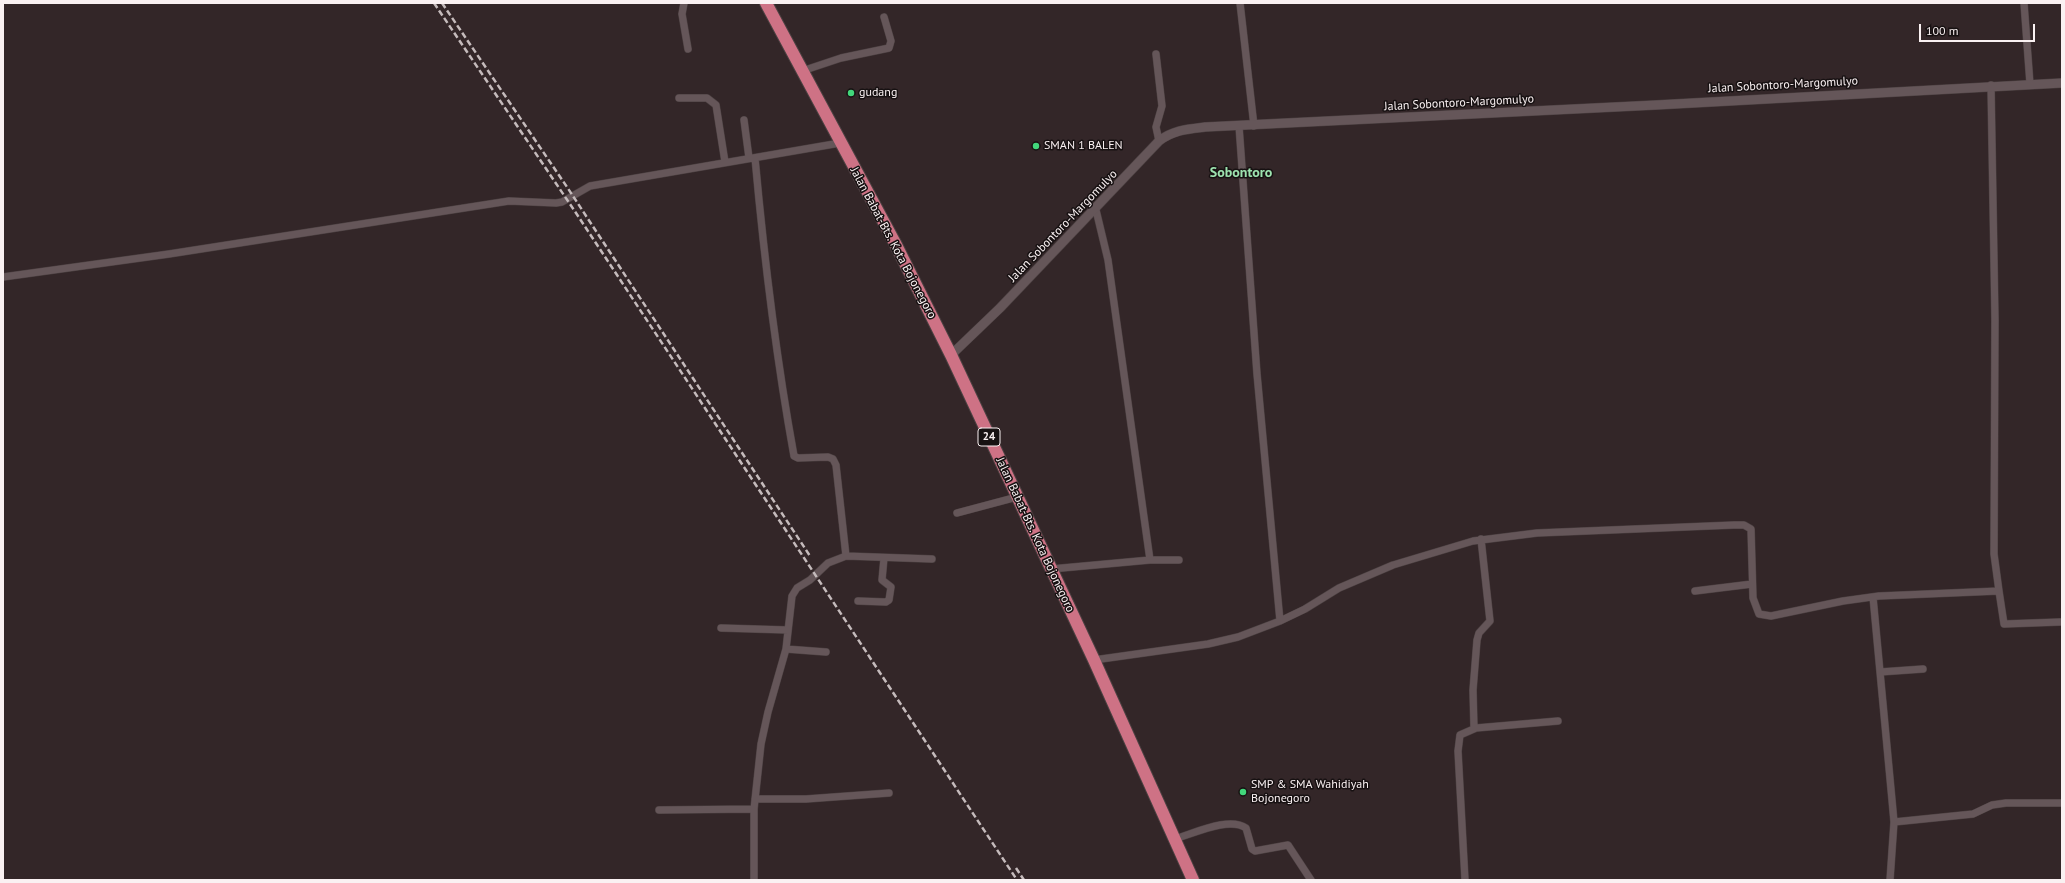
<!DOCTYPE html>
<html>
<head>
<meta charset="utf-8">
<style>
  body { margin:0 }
  #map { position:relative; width:2065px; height:883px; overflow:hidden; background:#332628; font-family:"PT Sans",sans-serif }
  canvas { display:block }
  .frame { position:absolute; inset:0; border:4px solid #faf1f2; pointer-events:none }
  .scale { position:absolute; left:1919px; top:24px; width:116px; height:18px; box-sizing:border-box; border:2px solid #faf1f2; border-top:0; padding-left:5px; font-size:12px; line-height:14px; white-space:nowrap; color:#faf1f2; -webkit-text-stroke:3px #171112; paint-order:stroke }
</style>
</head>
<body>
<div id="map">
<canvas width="2065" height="883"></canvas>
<div class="frame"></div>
<div class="scale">100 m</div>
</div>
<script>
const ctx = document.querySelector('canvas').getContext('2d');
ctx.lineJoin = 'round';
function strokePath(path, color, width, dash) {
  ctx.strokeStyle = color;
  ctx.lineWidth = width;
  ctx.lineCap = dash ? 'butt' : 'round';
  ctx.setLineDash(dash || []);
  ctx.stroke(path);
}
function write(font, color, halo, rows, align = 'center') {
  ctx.font = font + ' "PT Sans",sans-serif';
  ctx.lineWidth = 3;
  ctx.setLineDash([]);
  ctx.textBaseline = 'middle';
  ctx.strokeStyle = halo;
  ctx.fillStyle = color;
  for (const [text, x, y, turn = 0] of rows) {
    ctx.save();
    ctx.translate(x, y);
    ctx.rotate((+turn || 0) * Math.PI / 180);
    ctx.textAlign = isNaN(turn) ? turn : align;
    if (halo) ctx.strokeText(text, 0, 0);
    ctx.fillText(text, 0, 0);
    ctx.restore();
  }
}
const minor = new Path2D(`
  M684,3l-2,11 6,35
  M1240,3l14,123
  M2024,3l6,81
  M1156,54l6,52 -6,21 3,14
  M802,71l39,-13 48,-10 2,-7 -7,-24
  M1991,85l4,235 -1,234 5,37
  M679,98h28l9,7 9,57
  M744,120l5,38
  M1239,126l18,248 23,247
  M1096,210l12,50 42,300
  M3,277l166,-23 340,-53 47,2 6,-1 28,-16 250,-43
  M957,513l60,-16
  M846,556l86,3
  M1051,569l99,-9h29
  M1695,591l57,-7
  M1873,597l19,203 2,22 -4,58
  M858,601l28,1 3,-2 2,-13 -9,-7 2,-22
  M721,628l67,2
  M786,649l40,3
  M1094,660l114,-16 30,-7 42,-16 25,-12 34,-21 54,-23 80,-24 64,-8 197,-8h10l7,4 2,69 6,16 12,2 72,-15 36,-5 120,-5 5,33 56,-2
  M1880,672l43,-3
  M1474,728l-1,-38 4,-50 2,-7 11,-12 -9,-82
  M755,799h51l83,-6
  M659,810l95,-1
  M1894,822l79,-8 19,-9 14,-2h56
  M1174,839c19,-5 55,-23 72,-11l6,21 3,2 33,-6 23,35
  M754,880v-71l7,-65 7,-32 18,-63 6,-53 5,-8 13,-8 18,-17 18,-7 -10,-91 -3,-6 -5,-2 -30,1 -4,-2c-18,-99 -30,-199 -39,-298
  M1465,880l-7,-129 2,-16 16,-7 82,-7`);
const tertiary = new Path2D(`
  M951,355l49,-47 159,-167c14,-11 29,-12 46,-14l451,-22 406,-22`);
const trunk = new Path2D(`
  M766,3l129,240 56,112 143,305 99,220`);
strokePath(minor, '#4c4142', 8);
strokePath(tertiary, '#4c4142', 10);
strokePath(trunk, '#4c4142', 14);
strokePath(minor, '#655659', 7);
strokePath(tertiary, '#655659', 9);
strokePath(trunk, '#ce7285', 12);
strokePath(new Path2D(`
  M434,3l142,210 441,667
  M442,3l125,184 243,369
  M1016,868l8,12`), '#c5bbbc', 2.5, [6, 3]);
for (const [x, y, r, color] of [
  [851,93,4,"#42d77b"],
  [1036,146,4,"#42d77b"],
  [1243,792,4,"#42d77b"]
]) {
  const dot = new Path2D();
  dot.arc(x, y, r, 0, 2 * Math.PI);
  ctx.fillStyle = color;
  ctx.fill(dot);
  strokePath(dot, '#171112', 1.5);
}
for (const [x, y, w] of [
  [989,437,22]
]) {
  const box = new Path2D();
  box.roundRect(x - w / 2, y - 9, w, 18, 3);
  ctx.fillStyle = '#171112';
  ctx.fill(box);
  strokePath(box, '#faf1f2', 1);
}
write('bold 11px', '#faf1f2', null, [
  ["24",989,437]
]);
write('12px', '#faf1f2', '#171112', [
  ["Jalan Sobontoro-Margomulyo",1783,85,-3],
  ["Jalan Sobontoro-Margomulyo",1459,103,-3],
  ["Jalan Sobontoro-Margomulyo",1063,226,-46],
  ["Jalan Babat-Bts. Kota Bojonegoro",893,243,62],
  ["Jalan Babat-Bts. Kota Bojonegoro",1035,535,65]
]);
write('12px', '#faf1f2', '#171112', [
  ["gudang",859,93],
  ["SMAN 1 BALEN",1044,146],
  ["SMP & SMA Wahidiyah",1251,785],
  ["Bojonegoro",1251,799]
], 'left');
write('bold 14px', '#9de3af', '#171112', [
  ["Sobontoro",1241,173]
]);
</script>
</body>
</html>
